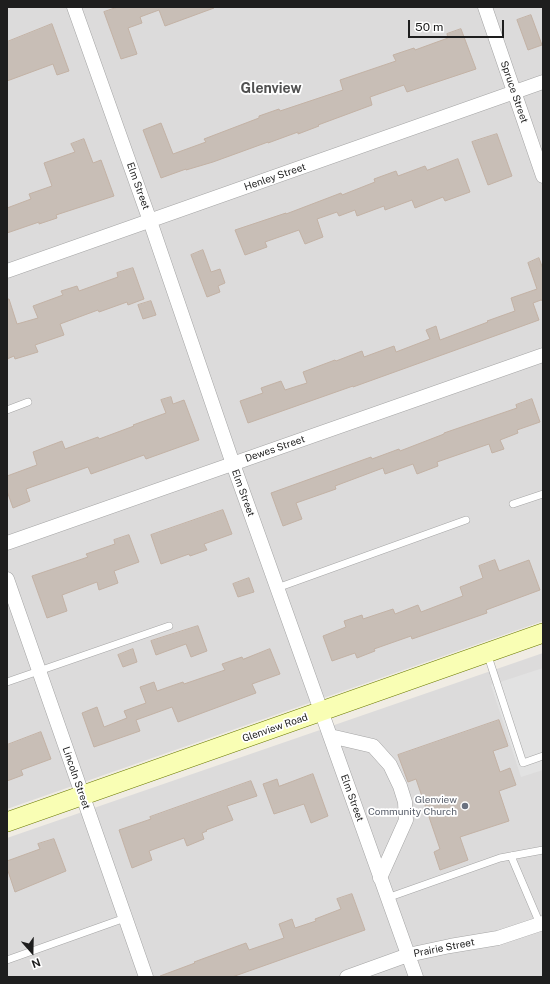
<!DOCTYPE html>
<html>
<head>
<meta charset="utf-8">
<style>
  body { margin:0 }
  #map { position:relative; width:550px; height:984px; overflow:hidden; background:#f0ece4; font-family:"Public Sans",sans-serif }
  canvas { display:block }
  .frame { position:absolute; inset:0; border:8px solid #1e1e1e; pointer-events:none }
  .north { position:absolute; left:12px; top:932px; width:40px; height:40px; -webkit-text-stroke:3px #fff; paint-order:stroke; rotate:160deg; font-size:11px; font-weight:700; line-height:16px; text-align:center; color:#1e1e1e }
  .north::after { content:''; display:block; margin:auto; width:14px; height:18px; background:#1e1e1e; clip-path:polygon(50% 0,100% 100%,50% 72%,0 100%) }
  .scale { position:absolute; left:408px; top:20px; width:96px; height:18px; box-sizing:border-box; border:2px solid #1e1e1e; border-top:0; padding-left:5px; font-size:12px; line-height:14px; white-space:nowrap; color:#1e1e1e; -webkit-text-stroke:3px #fff; paint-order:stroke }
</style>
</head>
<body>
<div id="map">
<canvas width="550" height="984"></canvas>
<div class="frame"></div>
<div class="north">N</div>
<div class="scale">50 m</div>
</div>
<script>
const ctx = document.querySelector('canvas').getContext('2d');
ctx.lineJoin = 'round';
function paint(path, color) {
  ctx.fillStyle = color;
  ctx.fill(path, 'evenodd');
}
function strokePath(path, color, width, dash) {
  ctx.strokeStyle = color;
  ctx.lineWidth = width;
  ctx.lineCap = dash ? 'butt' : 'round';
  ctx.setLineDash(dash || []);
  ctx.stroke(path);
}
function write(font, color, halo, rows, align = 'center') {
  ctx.font = font + ' "Public Sans",sans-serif';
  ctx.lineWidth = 3.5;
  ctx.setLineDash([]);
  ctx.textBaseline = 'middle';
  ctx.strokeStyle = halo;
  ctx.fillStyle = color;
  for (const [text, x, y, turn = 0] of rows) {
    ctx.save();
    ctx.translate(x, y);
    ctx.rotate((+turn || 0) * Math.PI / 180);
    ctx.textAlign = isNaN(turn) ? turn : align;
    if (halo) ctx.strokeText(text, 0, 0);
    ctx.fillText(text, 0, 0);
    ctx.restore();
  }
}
paint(new Path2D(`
  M7,7h536v614l-536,188z
  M543,653v324h-536v-139z`), '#dcdbdb');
paint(new Path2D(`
  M543,668v102l-22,7 -30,-92z`), '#e2e2e2');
const building = new Path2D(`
  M118,7h96v1l-49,18 -6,-16 -19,7 2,6 -14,5 9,26 -16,5 -17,-47z
  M531,15l11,30 -14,5 -11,-30z
  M52,24l17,47 -12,4 -4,-11 -46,17v-39z
  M461,29l15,40 -69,23 -3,-7 -34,12 2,8 -54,20 1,1 -21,8v-2l-30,11v-1l-55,20 -27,8v-1l-25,9 -18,-48 18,-7 12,31 33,-12 -2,-3 55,-21v-2l20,-7 1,2 63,-21 -3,-10 56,-19 -3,-6 21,-7 1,2 33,-12 -1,-4z
  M497,134l15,42 -24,9 -16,-43z
  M84,139l9,24 8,-3 13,36 -58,19 1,3 -18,6v-2l-32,11v-25l24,-9 -2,-5 23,-8 -8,-23 31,-11 -4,-8z
  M458,159l12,33 -25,9 -2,-4 -28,11 -3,-8 -27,10 -1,-4 -27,10 -2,-6 -16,6 -2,-4 -20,7 6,18 -18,7 -6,-14 -34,12 2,5 -22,8 -10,-25 51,-17v1l55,-21 1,2 33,-13 -1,-3 22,-8 2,5 27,-10 2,4z
  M203,250l8,22 9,-3 5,14 -7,3 2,6 -13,5 -16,-42z
  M539,258l4,11v32l-2,-1 -8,3 6,17 -186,67v-1l-105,37 -8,-22 23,-8 -2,-5 20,-7 4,9 22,-7 -4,-11 32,-12 1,1 26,-10 2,6 30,-11 2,6 34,-13 -4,-9 10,-4 4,14 48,-18 -1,-1 28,-10 -4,-13 26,-9 -9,-26z
  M133,268l11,31 -16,6 -1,-3 -28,10 -1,-2 -38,14 4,11 -29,10 3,7 -23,7 -1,-3 -7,3v-60h2l8,25 21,-6 -5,-12 30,-11 -2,-4 16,-5 2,5 39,-14 -1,-4z
  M151,301l5,14 -13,4 -5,-14z
  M171,397l2,7 11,-4 15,40 -53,19 -2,-4 -53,19 -3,-7 -62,22 4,12 -17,7 -6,-17v-15l30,-11 -4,-13 29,-11 3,8 33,-12 1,2 35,-13 -1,-1 33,-12 -5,-13z
  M532,399l8,23 -23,8 1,3 -18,7 4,9 -12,4 -3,-9 -52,18 1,4 -21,8 -4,-10 -28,10 -2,-6 -48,18 1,3 -40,14 6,16 -19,7 -12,-33 100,-36 1,2 27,-10 1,2 44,-17v-1l73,-25 -1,-3z
  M223,510l9,24 -28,10 3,6 -17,6 -1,-2 -28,10 -10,-29z
  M129,535l10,27 -25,9 4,12 -19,7 -2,-8 -35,13 5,16 -20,7 -15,-42 56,-19 -2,-3 29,-10 -1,-4z
  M495,560l4,11 30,-11 11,30 -54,20 1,3 -75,26 -1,-3 -37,13 1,2 -18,7 -2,-5 -23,8 -9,-25 23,-9 -2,-6 18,-6 1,4 30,-10 2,5 23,-9 3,7 42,-16 -3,-9 23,-9 -4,-12z
  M249,578l5,14 -16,5 -5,-13z
  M198,626l9,25 -16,6 -5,-13 -30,11 -5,-14z
  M133,649l4,13 -14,5 -5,-12z
  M270,649l10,25 -28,10 4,9 -78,29 -6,-15 -36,13 4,11 -46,16 -12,-34 15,-6 7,20 23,-9 -3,-7 22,-8 -6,-16 14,-5 3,9 26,-9 1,2 41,-14 -3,-6 20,-7 1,2z
  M499,720l9,26 -15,5 7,21 10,-4 6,17 -17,6 10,30 -49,16 8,23 -28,10 -6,-18 6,-3 -24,-70 -8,3 -10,-27z
  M41,732l10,27 -30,11 2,5 -16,6v-36z
  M313,774l15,42 -17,7 -7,-19 -30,10 -11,-30 14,-5 2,7z
  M251,781l6,15 -30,10 6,14 -27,10 1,1 -5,2 2,6 -17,7 -3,-8 -35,13 3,9 -20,8 -13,-38 32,-11 -1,-2z
  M54,839l12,32 -51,21 -8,-24v-7l33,-12 -2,-5z
  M352,894l13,36 -133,47h-71l-1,-1 35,-13 -1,-1 52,-19 3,7 35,-12 -5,-14 13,-5 3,9 21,-7 -1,-2 26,-10 -4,-10z`);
paint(building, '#c8beb6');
strokePath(building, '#c3b2a5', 1);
const service = new Path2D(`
  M7,410l21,-8
  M513,504l30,-10
  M277,588l189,-68
  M487,653l36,110 20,-7
  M7,682l162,-56
  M511,856l29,68
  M387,898l113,-40 43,-8
  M7,960l118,-42`);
const minor = new Path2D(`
  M74,7l76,214 83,243 183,513
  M485,7l58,169
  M7,271l536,-189
  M7,543l536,-188
  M7,579l139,398
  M330,736l43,10 17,19 10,21 5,16 1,18 -26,58
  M347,977l61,-22 42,-9 48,-8 45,-15`);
const secondary = new Path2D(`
  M7,822l536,-189`);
strokePath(service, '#a5a5a5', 8);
strokePath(minor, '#a5a5a5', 15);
strokePath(secondary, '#6b7a00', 20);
strokePath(service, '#fff', 7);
strokePath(minor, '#fff', 14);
strokePath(secondary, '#f9feb4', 19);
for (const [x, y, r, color] of [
  [465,806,4,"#6b7280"]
]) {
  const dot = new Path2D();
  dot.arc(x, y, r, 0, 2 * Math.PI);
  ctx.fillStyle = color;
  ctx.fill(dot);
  strokePath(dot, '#fff', 1.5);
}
write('10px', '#1e1e1e', '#fff', [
  ["Spruce Street",514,92,71],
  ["Henley Street",275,177,-19],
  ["Elm Street",138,186,70],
  ["Dewes Street",275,449,-19],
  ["Elm Street",243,493,70],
  ["Glenview Road",275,728,-19],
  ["Lincoln Street",76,778,71],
  ["Elm Street",352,798,70],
  ["Prairie Street",444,948,-11]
]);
write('10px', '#5b616d', '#fff', [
  ["Glenview",457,800],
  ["Community Church",457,812]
], 'right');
write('bold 14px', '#515151', '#fff', [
  ["Glenview",271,89]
]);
</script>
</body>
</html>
